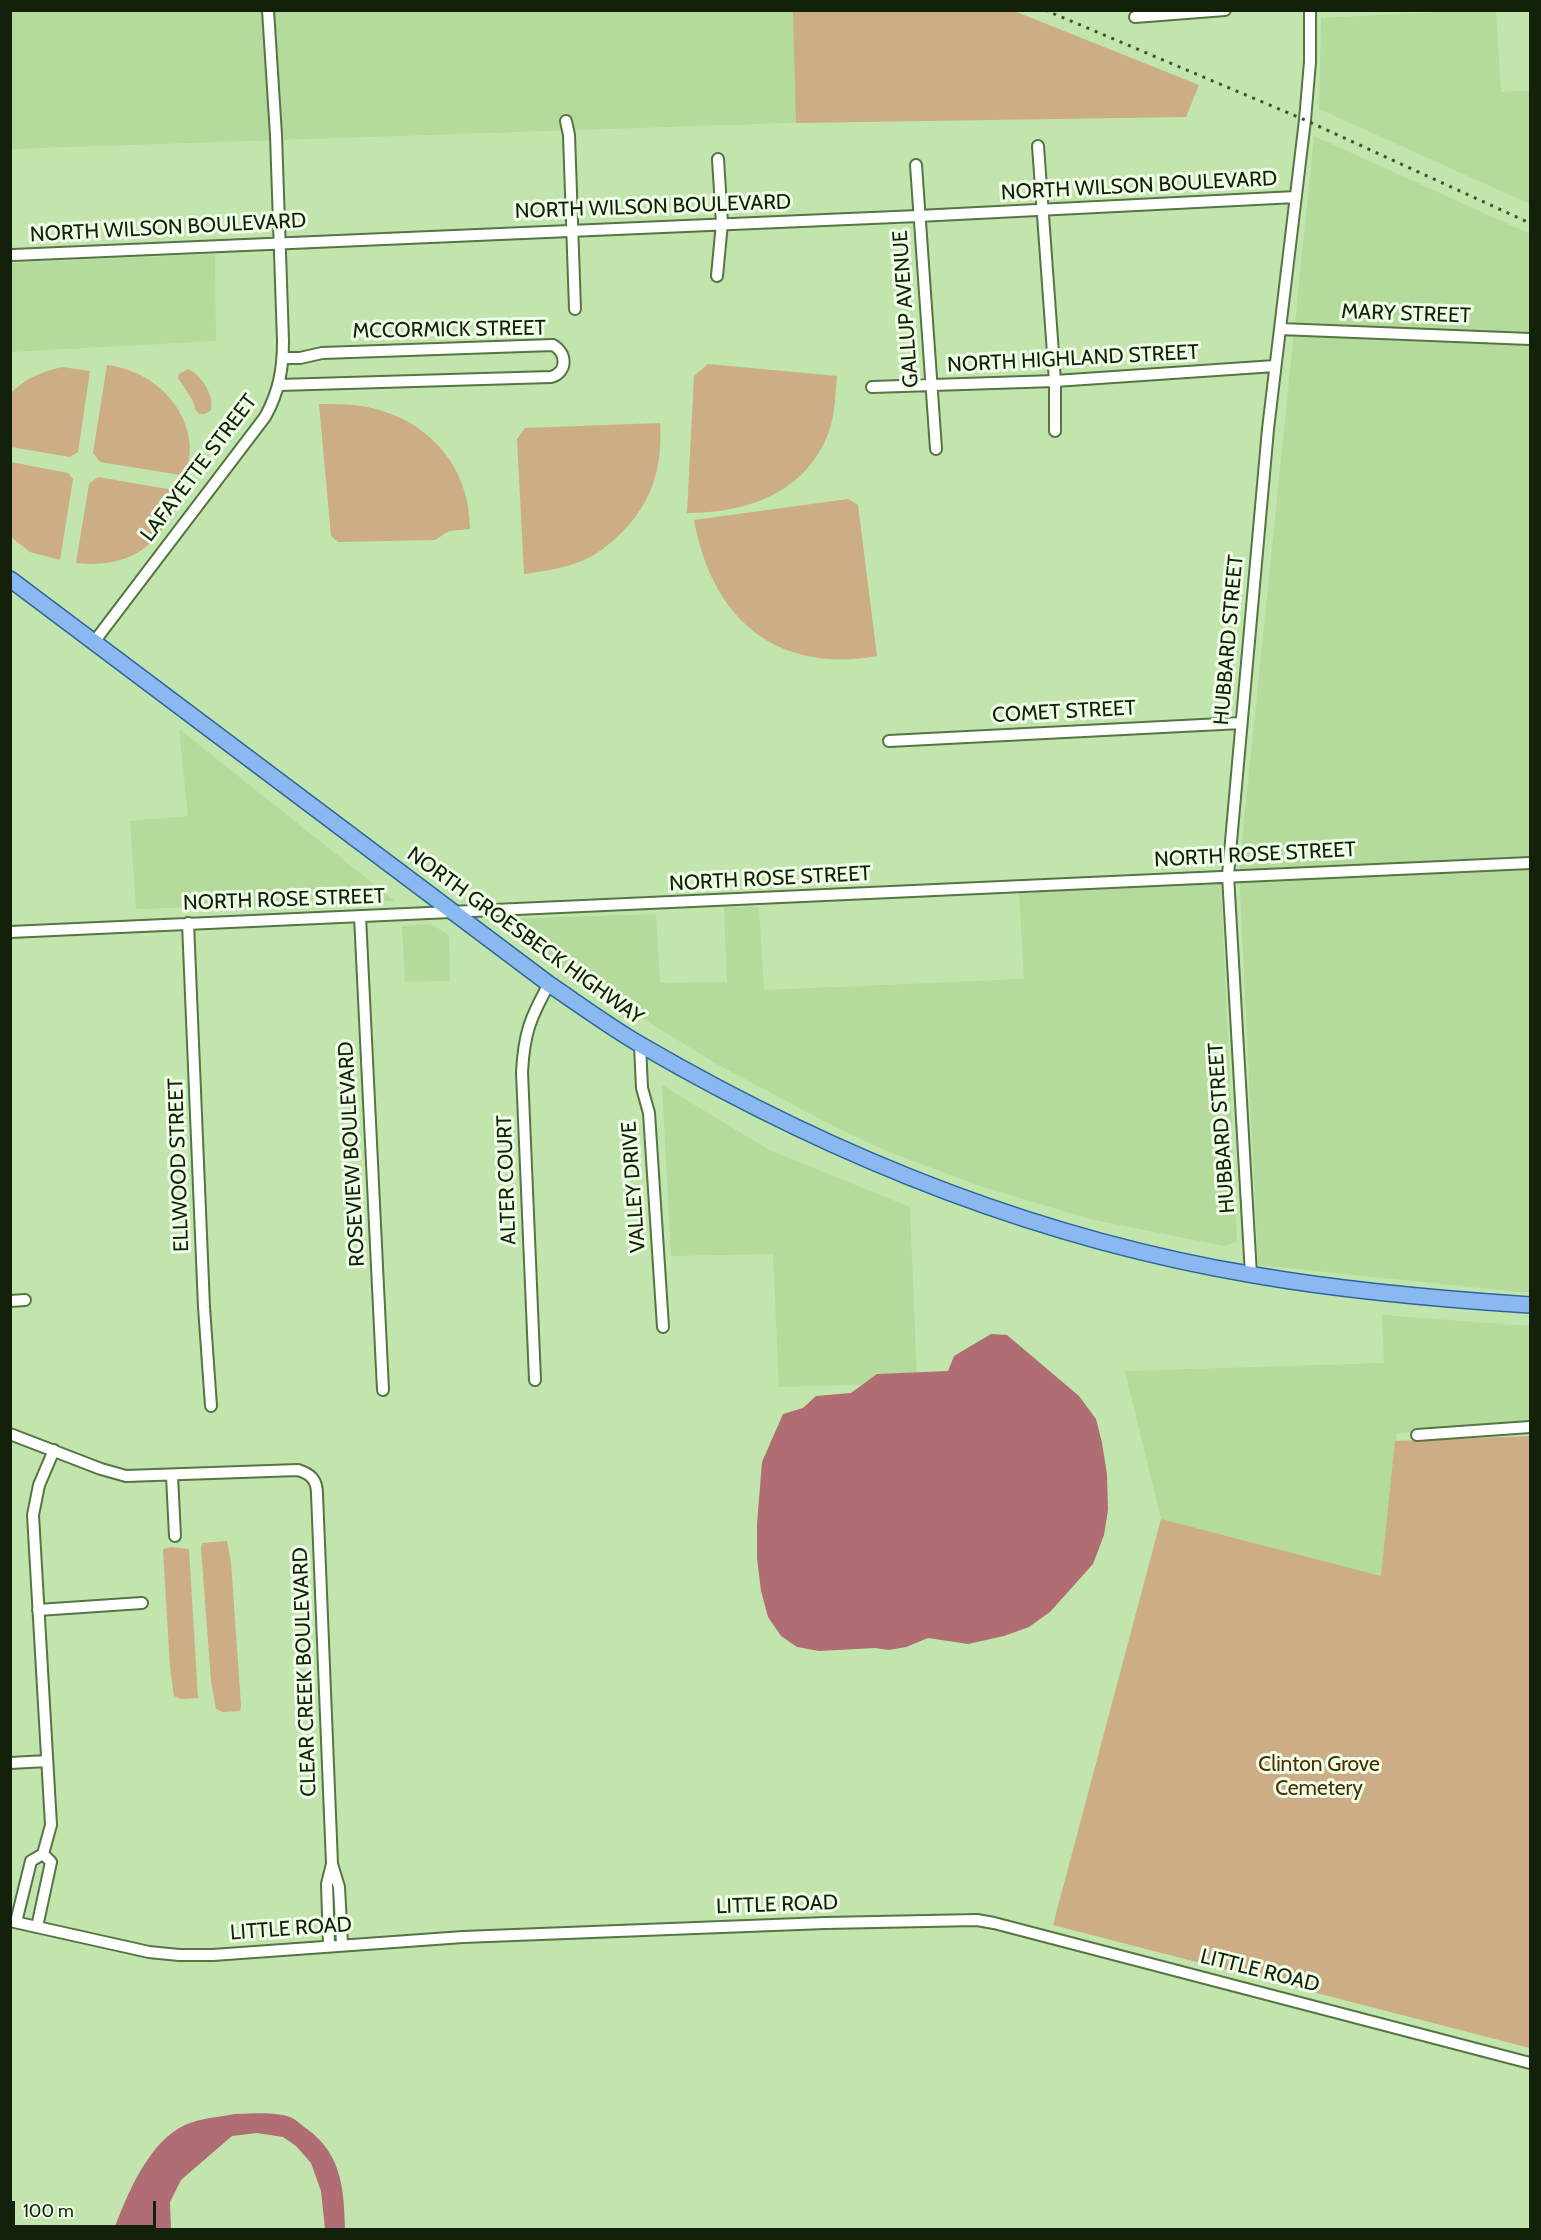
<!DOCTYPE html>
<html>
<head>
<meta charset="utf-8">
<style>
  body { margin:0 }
  #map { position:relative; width:1541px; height:2240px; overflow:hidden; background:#c1e5ac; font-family:Cabin,sans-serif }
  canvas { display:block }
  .frame { position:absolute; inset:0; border:12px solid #13200a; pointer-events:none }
  .scale { position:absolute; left:12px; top:2201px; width:144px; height:27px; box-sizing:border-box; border:3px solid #13200a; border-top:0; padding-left:8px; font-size:18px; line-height:21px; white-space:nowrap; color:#13200a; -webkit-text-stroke:4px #f0fee8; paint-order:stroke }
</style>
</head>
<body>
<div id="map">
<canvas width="1541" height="2240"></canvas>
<div class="frame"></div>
<div class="scale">100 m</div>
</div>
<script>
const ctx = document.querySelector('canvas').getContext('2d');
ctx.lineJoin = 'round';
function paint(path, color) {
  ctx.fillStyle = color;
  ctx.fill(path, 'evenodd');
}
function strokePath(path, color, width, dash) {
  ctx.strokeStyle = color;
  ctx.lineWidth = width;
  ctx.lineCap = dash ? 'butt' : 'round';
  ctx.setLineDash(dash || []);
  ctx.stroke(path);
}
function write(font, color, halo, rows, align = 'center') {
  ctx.font = font + ' Cabin,sans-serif';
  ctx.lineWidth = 6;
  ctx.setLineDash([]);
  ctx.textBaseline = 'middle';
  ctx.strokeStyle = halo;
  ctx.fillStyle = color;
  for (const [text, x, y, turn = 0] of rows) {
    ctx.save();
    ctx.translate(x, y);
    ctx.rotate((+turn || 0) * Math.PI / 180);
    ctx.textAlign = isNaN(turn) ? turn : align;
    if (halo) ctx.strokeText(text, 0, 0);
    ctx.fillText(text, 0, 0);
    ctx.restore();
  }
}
paint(new Path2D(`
  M10,11h861l5,109 -865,29z
  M1458,11h38l5,81 29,-1v113l-211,-95 2,-91z
  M1314,136l216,98v1058h-12l-260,-27 -19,-394z
  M215,254l1,87 -205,11v-89z
  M179,729l216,172 -259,8 -6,-88 58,-5z
  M1221,884l16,358 -13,4 -134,-27 -110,-33 -91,-34 -56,-26 -118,-63 -208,-128v-16l149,-5 4,69 67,-1 -3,-75h35l5,83 260,-11 -5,-86z
  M431,924l18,11 1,46 -45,1 -3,-56z
  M662,1085l107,65 141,57 7,176 -138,4 -6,-133 -102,2z
  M1382,1315l148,11v97l-133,10 -16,143 -220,-57 -36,-148 259,-8z`), '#b4da9c');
paint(new Path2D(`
  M793,11h221l185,74 -13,32 -390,6z
  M708,364l129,12c-2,21 -2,44 -11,63 -25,56 -82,74 -139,74l7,-137z
  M107,365c40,5 75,33 82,74 2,12 -1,25 -2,37l-87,-14 -7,-9z
  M62,367l28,4 -12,81 -8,5 -59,-10v-54c15,-15 30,-21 51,-26z
  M188,369c14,6 26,26 23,41l-6,4h-6l-4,-5 -2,-8 -15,-23 1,-4z
  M319,404c14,0 28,0 42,2 64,10 109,58 109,123l-21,2 -14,9 -97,2 -7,-6z
  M660,423c3,46 -9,83 -44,115 -9,8 -19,16 -30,21 -19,9 -41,12 -62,15l-7,-135 8,-11z
  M11,462l57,11 5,6 -13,81 -30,-8 -19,-15z
  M98,477l81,14c-15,54 -48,78 -103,72l13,-79z
  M848,499l10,6 19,151c-102,18 -165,-38 -183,-136z
  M1530,1436v612l-477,-123 108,-406 220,57 14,-135z
  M227,1541l4,21 10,144 -1,5 -17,1 -7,-3 -5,-28 -10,-133 1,-5z
  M171,1547l18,2 9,149 -17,1 -7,-3 -4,-28 -7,-119z`), '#ccad85');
paint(new Path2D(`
  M991,1334l16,1 72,61 17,23 6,24 5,31 1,36 -4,25 -11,29 -43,48 -21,15 -25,9 -36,8 -40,-6 -22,9 -17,3 -14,-2 -56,3 -22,-4 -16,-11 -13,-19 -7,-26 -4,-33v-34l5,-62 21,-48 20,-6 13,-12 35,-3 26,-19 71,-3 6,-15z
  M235,2114c18,0 40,-3 57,4 5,2 10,8 15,11 35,25 37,61 38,100h-20l-4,-38 -10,-28 -15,-17 -13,-9 -26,-4 -25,3 -51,44 -11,22 1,27h-57c13,-34 35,-88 71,-104 15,-7 35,-8 50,-11z`), '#b06e74');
const minor = new Path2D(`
  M1135,17l90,-7
  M566,121l3,14 6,174
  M1038,146l17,235v50
  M916,165l20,284
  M13,255l905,-39 378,-19
  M717,276l5,-53 -4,-64
  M1280,329l250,10
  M279,385l272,-8c17,-5 16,-24 2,-32l-231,8 -22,5h-17
  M872,387l183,-6 220,-15
  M94,642l171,-225c14,-25 18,-48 18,-76l-7,-206 -8,-125
  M889,741l352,-18
  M360,916l23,474
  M188,923l16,384 7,99
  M10,932l1520,-69
  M640,1045l2,43 7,25 14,214
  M1251,1275l-23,-400 40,-446 37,-309 5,-58v-52
  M10,1301l15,-1
  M535,1380l-13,-308c2,-38 8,-54 27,-88
  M10,1434l91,35 25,7 172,-6c13,4 19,10 19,24l15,370
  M1417,1435l113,-8
  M172,1476l3,60
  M38,1610l104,-7
  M10,1763l37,-2
  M43,1854l8,-29 -18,-310 6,-30 15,-35
  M10,1921l139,31 30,3h34l250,-18 362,-14 152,-3 17,3 536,140
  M16,1922l15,-61 12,-7 8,8 -14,65
  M329,1945l-2,-61 5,-20 7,23 3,57`);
const primary = new Path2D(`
  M10,579l539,405c31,21 61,43 92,61 189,110 397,194 613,230 92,16 184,24 276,30`);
strokePath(minor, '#557542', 14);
strokePath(primary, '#2e669a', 18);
strokePath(minor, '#fff', 10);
strokePath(primary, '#8ab9f1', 15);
strokePath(new Path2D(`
  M1045,10l260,110 225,103`), '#3e5132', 3, [3, 6]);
write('21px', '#13200a', '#f0fee8', [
  ["NORTH WILSON BOULEVARD",1139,186,-3],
  ["NORTH WILSON BOULEVARD",653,207,-2],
  ["NORTH WILSON BOULEVARD",168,228,-3],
  ["GALLUP AVENUE",906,309,-94],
  ["MARY STREET",1406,314,2],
  ["MCCORMICK STREET",449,330,-1],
  ["NORTH HIGHLAND STREET",1073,359,-3],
  ["LAFAYETTE STREET",199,468,-53],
  ["HUBBARD STREET",1229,640,-85],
  ["COMET STREET",1064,712,-3],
  ["NORTH ROSE STREET",1255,855,-3],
  ["NORTH ROSE STREET",770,879,-3],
  ["NORTH ROSE STREET",284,900,-2],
  ["NORTH GROESBECK HIGHWAY",525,936,36],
  ["HUBBARD STREET",1222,1128,-94],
  ["ROSEVIEW BOULEVARD",352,1154,-93],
  ["ELLWOOD STREET",179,1165,-92],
  ["ALTER COURT",507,1180,-92],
  ["VALLEY DRIVE",634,1187,-94],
  ["CLEAR CREEK BOULEVARD",305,1672,-92],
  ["LITTLE ROAD",777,1905,-2],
  ["LITTLE ROAD",291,1929,-4],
  ["LITTLE ROAD",1260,1971,14]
]);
write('21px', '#492e01', '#f0fee8', [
  ["Clinton Grove",1319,1765],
  ["Cemetery",1319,1789]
]);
</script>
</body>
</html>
